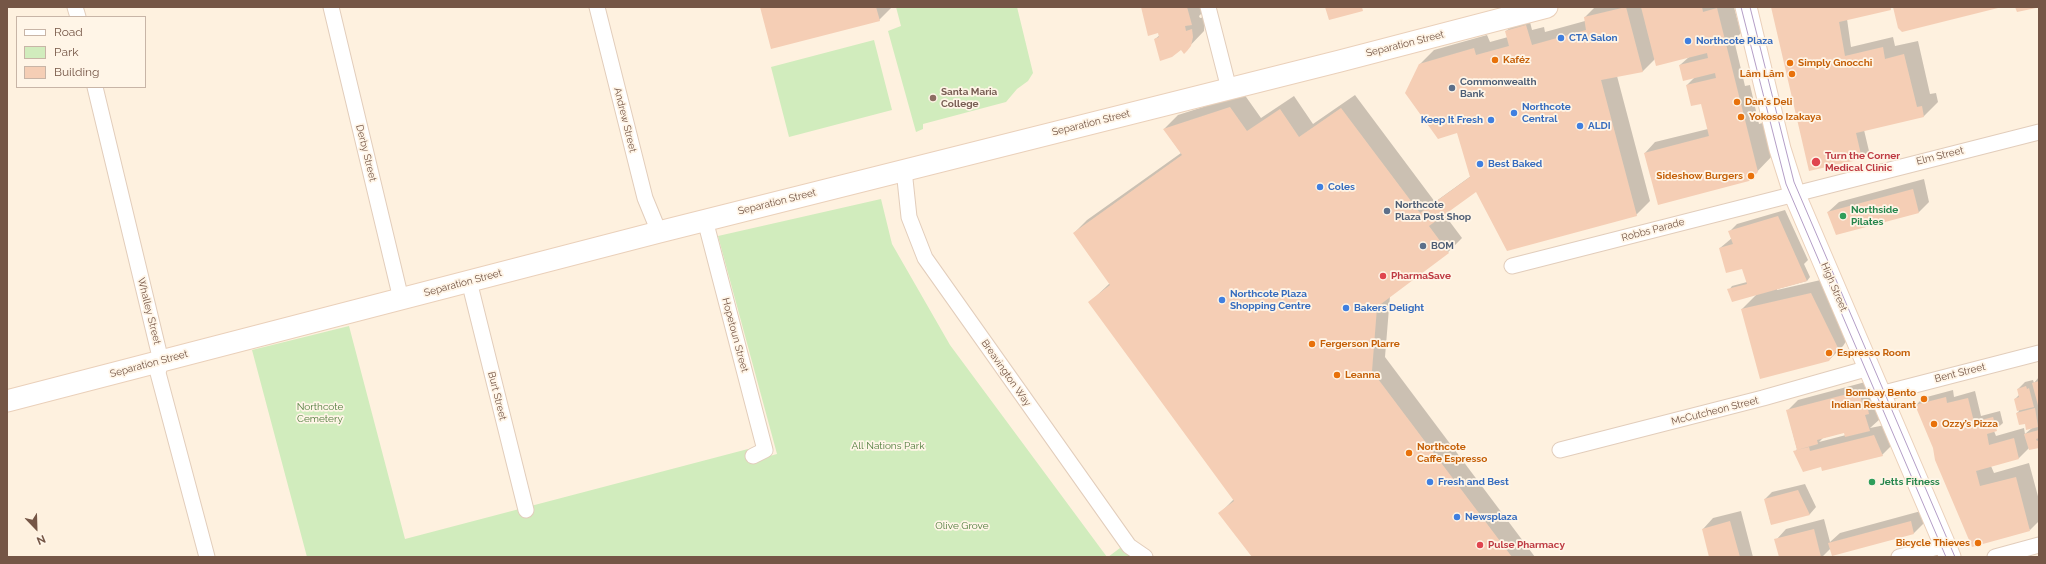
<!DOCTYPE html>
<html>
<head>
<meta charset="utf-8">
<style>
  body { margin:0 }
  #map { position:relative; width:2046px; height:564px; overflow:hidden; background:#fef1df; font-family:Raleway,sans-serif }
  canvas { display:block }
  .frame { position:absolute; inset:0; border:8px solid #755646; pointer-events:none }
  .legend { position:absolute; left:16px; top:16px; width:130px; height:72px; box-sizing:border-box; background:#fff5e7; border:1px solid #c8b5a7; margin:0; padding:5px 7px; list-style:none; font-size:12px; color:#755646 }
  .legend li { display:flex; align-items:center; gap:8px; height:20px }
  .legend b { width:20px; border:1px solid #c8b5a7 }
  .north { position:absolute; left:16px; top:508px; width:40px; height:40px; -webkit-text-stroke:3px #fff5e7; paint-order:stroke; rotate:157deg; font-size:11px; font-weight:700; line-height:16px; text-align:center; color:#755646 }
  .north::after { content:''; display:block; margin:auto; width:14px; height:18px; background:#755646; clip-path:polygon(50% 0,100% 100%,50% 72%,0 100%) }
</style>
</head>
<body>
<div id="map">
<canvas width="2046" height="564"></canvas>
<div class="frame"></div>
<ul class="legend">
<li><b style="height:5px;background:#fff"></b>Road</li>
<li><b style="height:11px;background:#d1ecbd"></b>Park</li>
<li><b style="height:11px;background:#f5ceb5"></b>Building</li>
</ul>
<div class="north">N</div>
</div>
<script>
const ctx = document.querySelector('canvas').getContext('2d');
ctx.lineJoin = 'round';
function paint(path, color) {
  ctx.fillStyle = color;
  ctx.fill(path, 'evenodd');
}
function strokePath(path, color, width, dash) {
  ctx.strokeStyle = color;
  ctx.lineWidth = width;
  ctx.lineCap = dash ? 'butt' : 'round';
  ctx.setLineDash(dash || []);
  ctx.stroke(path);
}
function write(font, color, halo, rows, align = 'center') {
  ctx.font = font + ' Raleway,sans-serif';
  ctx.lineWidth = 3.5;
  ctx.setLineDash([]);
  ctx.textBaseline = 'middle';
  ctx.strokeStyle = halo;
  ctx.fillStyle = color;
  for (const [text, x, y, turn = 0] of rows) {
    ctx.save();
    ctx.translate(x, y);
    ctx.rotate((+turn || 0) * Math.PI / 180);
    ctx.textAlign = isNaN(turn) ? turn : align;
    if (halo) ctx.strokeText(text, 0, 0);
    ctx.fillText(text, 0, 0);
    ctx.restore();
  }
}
paint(new Path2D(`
  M896,7h121l16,66 -5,8 -11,8 -11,13 -83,22v5l-7,3 -28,-101 13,-5z
  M874,40l18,70 -103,27 -18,-70z
  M881,199l11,45 58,101 157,212h-800l-55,-207 97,-24 56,213 343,-90 4,12 25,-7 -59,-218z
  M1120,548l14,9h-26z`), '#d1ecbd');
paint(new Path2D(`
  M761,7h131l-13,13z
  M1142,7h62l1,3 -6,6 1,2 5,-1 -1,14 -20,21 -3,-3 -26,-10 5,-4z
  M1595,7h139l7,26 -7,7 11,46 5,-1 9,39 10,-3 7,31 -27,28 -104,-27 10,-11 53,-13 -6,-26 -15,-18 8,-8 -15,-12 9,-8 -34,2 -12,12 -26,5 33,125 -14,14 -160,-25 -32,24 18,24 -14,14 -58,44 -5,61 150,200h-281l-34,-44 14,-14 -144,-197 20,-19 -36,-50 13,-13 94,-67 -17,-24 14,-14 66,-21 17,24 33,-22 19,28 42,-29 80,107 36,-26 -13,-44 -38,-68 14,-14 53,-15 3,7 18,-5 -2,-6 4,-3 20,-6 2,8 12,-3 1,5 40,-11v-4z
  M1772,7h120l-2,2 -43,10 4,28 42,-10 2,9 23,-5 12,53 6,-1 2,9 -14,14 -60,14 5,21 -7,7 -52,12z
  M1924,179l5,23 -10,10h-91l11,-10z
  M1785,210l23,50 -4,4 6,13 -3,4 -30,8v1l48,-11 26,55 -8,12 -14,14 -87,-51 15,-15 -28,-4 3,-4 15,-4 -4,-15 -23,-19 12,-10 -2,-7 7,-7z
  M2039,377v70l-10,1 -10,10 -28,8 3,7 35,-10 10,37v21l-9,9 -96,-82 -18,-43 7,-7 30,-8 1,7 21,-6 6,25 19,-5 3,12 -9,8 2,5 28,-8 1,6 7,-6 -15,-15 2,-2 -4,-12 4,-4 -1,-6 7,-7 8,-2 1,3z
  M1869,381l11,38 -10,9 15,-3 8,19 -11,11 -60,11 -27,-14 2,-3 -10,-38 11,-11zM1845,432l1,3 -27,7 4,-4z
  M1805,484l11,23 -6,7 -39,10 -6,-25 7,-7z
  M1741,511l12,46h-43l-7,-28 10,-11z
  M1921,511l3,12 -10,10 -83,15 -9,9h-42l-4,-17 10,-11 38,-10 6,23 10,-9z
  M1938,552l1,5h-18z`), '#0003');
paint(new Path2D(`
  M760,7h116l4,14 -109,28z
  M1141,7h46l5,18 -7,1 1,5 6,-2 1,8 -2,9 -4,5 -3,3 -3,-4 -9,7 -12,4 -6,-22 5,-2 -1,-4 -10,3z
  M1325,7h37l1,4 -34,9z
  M1626,7l17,65 -42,8 36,136 -130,35 -31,-59 -47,34 20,27 -72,54 -5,64 140,186h-260l-34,-44 16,-12 -146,-199 22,-17 -37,-52 109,-78 -19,-26 67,-22 17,24 33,-22 19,28 42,-29 79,105 50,-36 -13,-44 -19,6 -33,-46 14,-29 55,-16 2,7 33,-9 -4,-15 21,-6 6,20 54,-15 -2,-13z
  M1641,7h61l1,5 14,-4 41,164 -9,9 -91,24 -14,-52 65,-17 -8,-32 -10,2 -5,-21 30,-7 -1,-5 -32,8 -4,-16 29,-7 -1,-5 -51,13z
  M1771,7h119l1,3 -52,12 6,34 38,-9 2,12 19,-5 13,53 5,-1 2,11 -68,16 6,26 -53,12z
  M1893,7h105v1l-96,24 -4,-4z
  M2015,7h21v1l-19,4z
  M1913,189l6,24 -83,22 -9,-23z
  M1778,216l29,65 -75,21 -5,-13 20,-5 -5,-15 -16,4 -7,-25 14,-4 -5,-13z
  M1811,293l27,55 -9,13 -69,18 -19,-70z
  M2039,381v28l-7,-26z
  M2026,386l1,3 2,-1 5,19 -17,4 -3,-12 5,-2 -2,-8z
  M1859,391l4,15 4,-1 2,9 -4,1 5,16 -25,6 -1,-4 -27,7 1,4 -21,6 -11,-40z
  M1946,397l1,6 21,-5 6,24 19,-5 4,14 -10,3 2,11 25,-7 5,21 -43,12 4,15 36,-9 14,54 -58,16 -37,-87 -2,-12 -18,-43z
  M2035,408l3,19 -12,3 -1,-6 -6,1 -3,-12z
  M2039,430v8l-3,1 1,2 2,-1v8l-10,2 -5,-16z
  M1874,435l9,21 -61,15 -1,-4 -18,5 -10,-21 16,-4 1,4z
  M1798,490l12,25 -39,10 -7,-26z
  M1730,521l10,36h-31l-7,-28z
  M1911,521l3,13 -82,22 -4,-13z
  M1814,529l7,28h-42l-5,-18z`), '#f5ceb5');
const street = new Path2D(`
  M75,7l3,10
  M331,7l70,292
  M597,7l48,191 14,34
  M1208,7l21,82
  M95,87l66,274 -3,12 49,184
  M904,170l5,47 16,41 204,288 16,11
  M705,220l60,230 -12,6
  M1512,266l527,-134
  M469,281l57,229
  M1880,394l159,-41
  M1560,450l203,-52 106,-30
  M1899,557l47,-12
  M1995,557l44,-12`);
const secondary = new Path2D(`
  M1746,7l34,142 14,44 156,364
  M7,401l652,-169 681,-171 207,-54`);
strokePath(street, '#e2cdbb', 17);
strokePath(secondary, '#ead0ba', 23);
strokePath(street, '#fff', 15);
strokePath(secondary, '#fff', 21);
strokePath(new Path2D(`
  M1741,7l45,177 160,373
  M1750,7l44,175 161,375`), '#b49ec7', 1);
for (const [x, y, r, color] of [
  [1561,38,4,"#3f7fe0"],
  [1688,41,4,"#3f7fe0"],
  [1495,60,4,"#e8710a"],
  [1790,63,4,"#e8710a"],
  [1792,74,4,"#e8710a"],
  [1452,88,4,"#5c6f8a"],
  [933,98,4,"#8d6e63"],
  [1737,102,4,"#e8710a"],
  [1514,113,4,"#3f7fe0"],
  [1741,117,4,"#e8710a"],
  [1491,120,4,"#3f7fe0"],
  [1580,126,4,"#3f7fe0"],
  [1816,162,5,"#e0444e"],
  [1480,164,4,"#3f7fe0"],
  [1751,176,4,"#e8710a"],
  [1320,187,4,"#3f7fe0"],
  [1387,211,4,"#5c6f8a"],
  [1843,216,4,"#2e9e5b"],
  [1423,246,4,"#5c6f8a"],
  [1383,276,4,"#e0444e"],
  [1222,300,4,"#3f7fe0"],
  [1346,308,4,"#3f7fe0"],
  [1312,344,4,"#e8710a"],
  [1829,353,4,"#e8710a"],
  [1337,375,4,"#e8710a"],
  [1924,399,4,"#e8710a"],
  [1934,424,4,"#e8710a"],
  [1409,453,4,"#e8710a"],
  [1430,482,4,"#3f7fe0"],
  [1872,482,4,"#2e9e5b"],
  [1457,517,4,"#3f7fe0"],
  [1978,543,4,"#e8710a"],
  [1480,545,4,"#e0444e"]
]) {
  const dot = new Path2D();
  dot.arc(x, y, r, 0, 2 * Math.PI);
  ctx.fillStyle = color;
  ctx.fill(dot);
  strokePath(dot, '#fff5e7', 1.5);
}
write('bold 10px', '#366cbe', '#fff5e7', [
  ["CTA Salon",1569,38],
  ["Northcote Plaza",1696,41],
  ["Northcote",1522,107],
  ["Central",1522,119],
  ["Keep It Fresh",1483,120,"right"],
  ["ALDI",1588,126],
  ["Best Baked",1488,164],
  ["Coles",1328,187],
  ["Northcote Plaza",1230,294],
  ["Shopping Centre",1230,306],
  ["Bakers Delight",1354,308],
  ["Fresh and Best",1438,482],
  ["Newsplaza",1465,517]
], 'left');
write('10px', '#755646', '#fff5e7', [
  ["Separation Street",1405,44,-14],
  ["Andrew Street",625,120,76],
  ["Separation Street",1091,123,-14],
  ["Derby Street",366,153,76],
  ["Elm Street",1940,156,-14],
  ["Separation Street",777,202,-14],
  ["Robbs Parade",1653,230,-15],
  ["Separation Street",463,283,-15],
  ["High Street",1834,287,67],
  ["Whalley Street",149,311,76],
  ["Hopetoun Street",735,335,75],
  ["Separation Street",149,364,-15],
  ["Breavington Way",1006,373,55],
  ["Bent Street",1960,373,-14],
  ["Burt Street",497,396,76],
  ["McCutcheon Street",1715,411,-14]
]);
write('bold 10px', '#c56008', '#fff5e7', [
  ["Kaféz",1503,60],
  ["Simply Gnocchi",1798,63],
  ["Lâm Lâm",1784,74,"right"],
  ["Dan's Deli",1745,102],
  ["Yokoso Izakaya",1749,117],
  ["Sideshow Burgers",1743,176,"right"],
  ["Fergerson Plarre",1320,344],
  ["Espresso Room",1837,353],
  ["Leanna",1345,375],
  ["Bombay Bento",1916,393,"right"],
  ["Indian Restaurant",1916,405,"right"],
  ["Ozzy’s Pizza",1942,424],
  ["Northcote",1417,447],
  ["Caffe Espresso",1417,459],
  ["Bicycle Thieves",1970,543,"right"]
], 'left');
write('bold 10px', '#4e5e75', '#fff5e7', [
  ["Commonwealth",1460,82],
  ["Bank",1460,94],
  ["Northcote",1395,205],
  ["Plaza Post Shop",1395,217],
  ["BOM",1431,246]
], 'left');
write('bold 10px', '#785e54', '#fff5e7', [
  ["Santa Maria",941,92],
  ["College",941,104]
], 'left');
write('bold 10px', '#be3a42', '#fff5e7', [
  ["Turn the Corner",1825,156],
  ["Medical Clinic",1825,168],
  ["PharmaSave",1391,276],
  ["Pulse Pharmacy",1488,545]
], 'left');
write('bold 10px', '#27864d', '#fff5e7', [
  ["Northside",1851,210],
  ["Pilates",1851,222],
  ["Jetts Fitness",1880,482]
], 'left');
write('10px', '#507c3d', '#fff5e7', [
  ["Northcote",320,407],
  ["Cemetery",320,419],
  ["All Nations Park",888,446],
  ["Olive Grove",962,526]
]);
</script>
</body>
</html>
